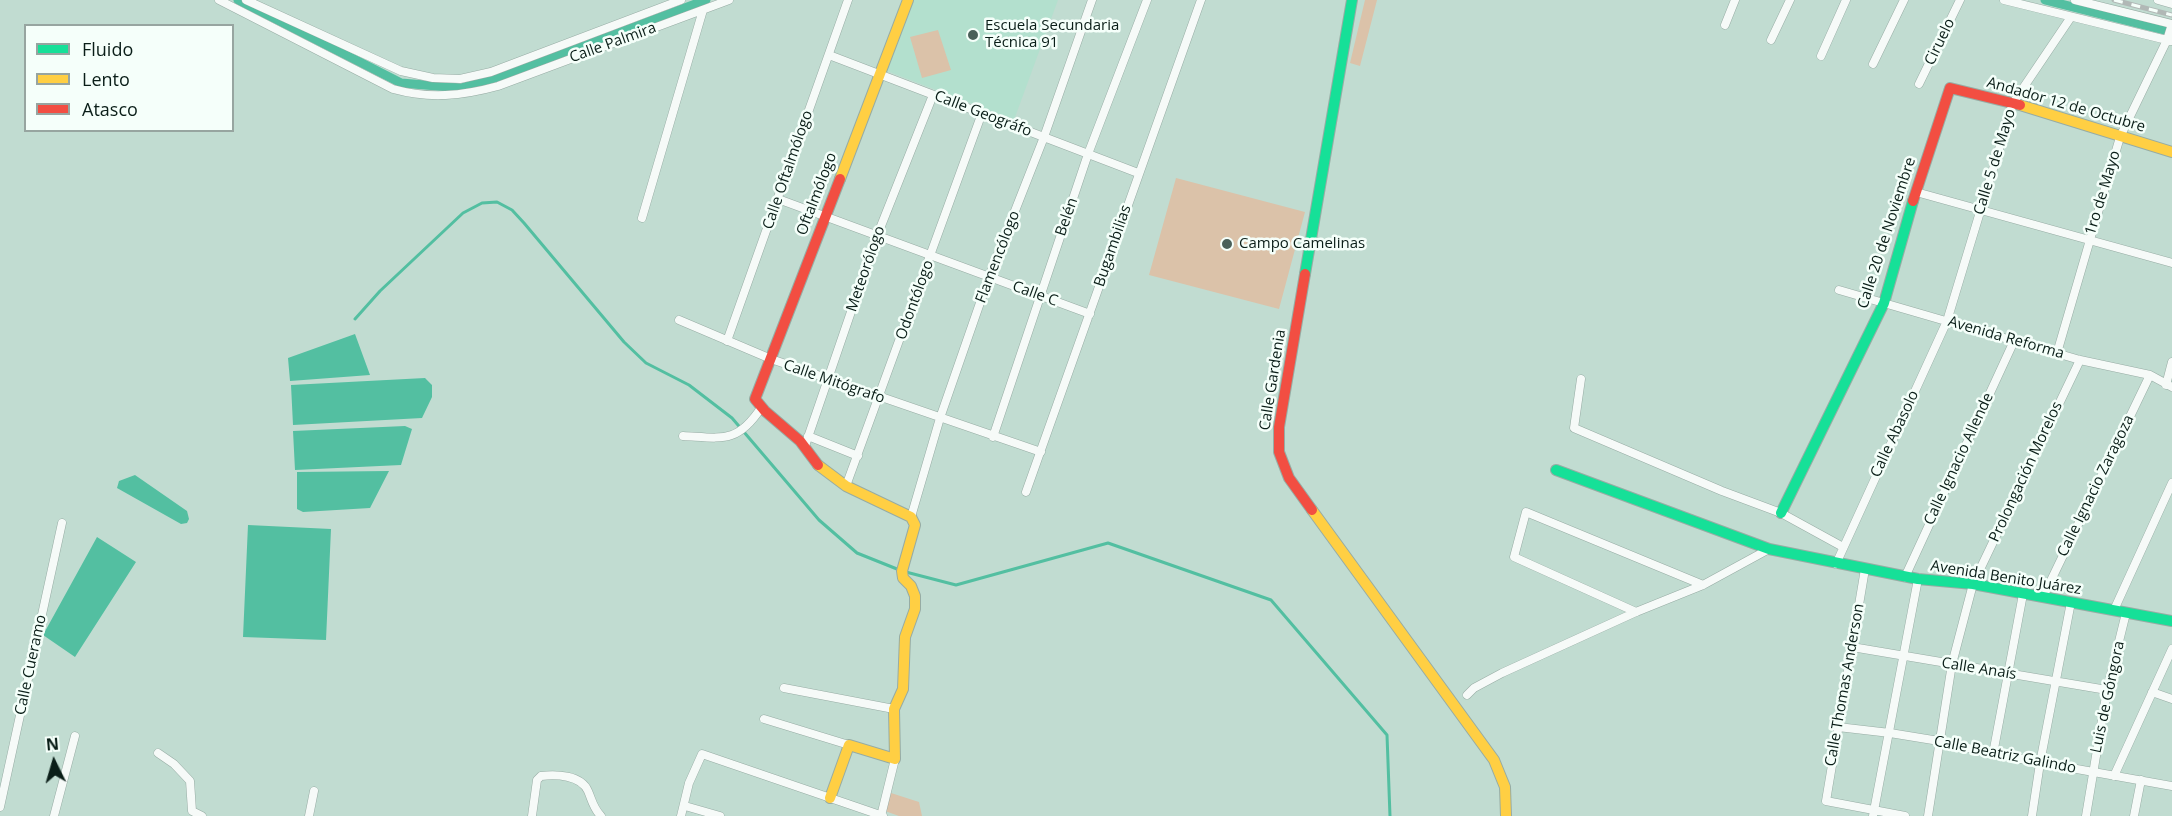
<!DOCTYPE html>
<html>
<head>
<meta charset="utf-8">
<style>
  body { margin:0 }
  #map { position:relative; width:2172px; height:816px; overflow:hidden; background:#c1dcd1; font-family:"Open Sans",sans-serif }
  canvas { display:block }
  .legend { position:absolute; left:24px; top:24px; width:210px; height:108px; box-sizing:border-box; background:#f5fffa; border:2px solid #97a5a0; margin:0; padding:8px 10px; list-style:none; font-size:18px; color:#0a1e18 }
  .legend li { display:flex; align-items:center; gap:12px; height:30px }
  .legend b { width:30px; border:2px solid #97a5a0 }
  .north { position:absolute; left:24px; top:732px; width:60px; height:60px; -webkit-text-stroke:4px #f5fffa; paint-order:stroke; rotate:355deg; font-size:16px; font-weight:700; line-height:24px; text-align:center; color:#0a1e18 }
  .north::after { content:''; display:block; margin:auto; width:21px; height:27px; background:#0a1e18; clip-path:polygon(50% 0,100% 100%,50% 72%,0 100%) }
</style>
</head>
<body>
<div id="map">
<canvas width="2172" height="816"></canvas>
<ul class="legend">
<li><b style="height:8px;background:#16e098"></b>Fluido</li>
<li><b style="height:8px;background:#ffcf43"></b>Lento</li>
<li><b style="height:8px;background:#f24e42"></b>Atasco</li>
</ul>
<div class="north">N</div>
</div>
<script>
const ctx = document.querySelector('canvas').getContext('2d');
ctx.lineJoin = 'round';
function paint(path, color) {
  ctx.fillStyle = color;
  ctx.fill(path, 'evenodd');
}
function strokePath(path, color, width, dash) {
  ctx.strokeStyle = color;
  ctx.lineWidth = width;
  ctx.lineCap = dash ? 'butt' : 'round';
  ctx.setLineDash(dash || []);
  ctx.stroke(path);
}
function write(font, color, halo, rows, align = 'center') {
  ctx.font = font + ' "Open Sans",sans-serif';
  ctx.lineWidth = 5;
  ctx.setLineDash([]);
  ctx.textBaseline = 'middle';
  ctx.strokeStyle = halo;
  ctx.fillStyle = color;
  for (const [text, x, y, turn = 0] of rows) {
    ctx.save();
    ctx.translate(x, y);
    ctx.rotate((+turn || 0) * Math.PI / 180);
    ctx.textAlign = isNaN(turn) ? turn : align;
    if (halo) ctx.strokeText(text, 0, 0);
    ctx.fillText(text, 0, 0);
    ctx.restore();
  }
}
paint(new Path2D(`
  M914,0h144l-44,120 -127,-49z`), '#b3e0ce');
paint(new Path2D(`
  M1365,0h12l-17,66 -10,-3z
  M938,30l13,40 -29,8 -12,-41z
  M1176,178l129,34 -26,97 -130,-34z
  M891,793l28,9 3,14h-23l-14,-5z`), '#dbc2a9');
paint(new Path2D(`
  M355,334l15,41 -80,6 -2,-23z
  M425,378l7,7v12l-10,21 -129,7 -2,-40z
  M405,426l7,3 -11,36 -106,5 -2,-39z
  M389,471l-19,37 -67,4 -6,-3v-37z
  M135,475l52,36 2,8 -2,4 -6,1 -64,-36 2,-7z
  M248,525l83,4 -5,111 -83,-3z
  M97,537l39,25 -61,95 -32,-22z`), '#53bfa1');
strokePath(new Path2D(`
  M355,319l25,-28 83,-78 19,-10 15,-1 15,8 12,13 100,119 22,21 43,22 43,33 87,102 38,33 45,18 54,14 152,-42 163,57 116,135 3,81`), '#53bfa1', 3);
strokePath(new Path2D(`
  M238,0l163,83 60,5 45,-13 200,-75
  M2045,0l127,32`), '#53bfa1', 9);
const street = new Path2D(`
  M219,0l174,89c36,10 69,7 105,-3l231,-86
  M246,0l155,71 32,7 27,1 31,-7 190,-72
  M2004,0l167,41
  M2158,0l14,4
  M1725,25l10,-25
  M1771,40l19,-40
  M829,55l309,118
  M1821,56l25,-56
  M1873,64l31,-64
  M1919,84l41,-84
  M1916,192l256,71
  M778,199l312,115
  M642,218l61,-208
  M1839,290l241,70 70,15 22,12
  M679,320l92,39 270,93
  M727,341l121,-341
  M2057,353l63,-216 47,-97 5,-16 -97,-24
  M1581,379l-7,49 148,63 59,22 62,34
  M2166,385l6,-23
  M683,436c39,2 54,8 78,-28
  M808,436l50,20
  M993,437l95,-283 59,-154
  M805,446l72,-210 56,-141
  M846,486l136,-373
  M1026,492l175,-492
  M911,517l29,-99 49,-141 55,-140 48,-137
  M1836,564l111,-243 66,-218 58,-86
  M1865,569l-39,232 79,15
  M1905,577l109,-236
  M2043,597l107,-222
  M2114,610l58,-127
  M1636,612l-122,-55 12,-45 177,73
  M1852,647l255,43
  M784,688l110,21
  M2152,692l20,7
  M1467,695l7,-7 28,-15 134,-61 67,-27 66,-36
  M764,719l85,26
  M1838,727l52,6 49,8 54,13 179,32
  M158,753l16,11 16,17 2,30 10,5
  M1993,754l30,-160
  M2114,776l58,-127
  M685,806l35,10
  M0,807l62,-284
  M54,816l21,-80
  M309,816l5,-25
  M532,816l5,-36 4,-4c15,-2 40,-1 47,15 4,9 5,17 13,25
  M681,816l8,-33 13,-29 181,62
  M881,816l14,-57
  M1873,816l45,-237
  M1928,816l24,-152 21,-80 107,-224
  M2032,816l8,-53 31,-161
  M2086,816l21,-126 19,-77
  M2134,816l7,-36`);
const fast = new Path2D(`
  M1305,274l47,-274
  M1556,470l213,79 149,30 55,5 199,37
  M1781,513l103,-210 29,-102`);
const slow = new Path2D(`
  M2020,105l152,47
  M840,179l68,-179
  M818,465l28,21 65,31 4,8 -13,46 1,7 8,8 4,10v13l-10,28 -2,52 -9,20 1,50 -46,-14 -19,53
  M1312,510l182,250 11,27 1,29`);
const jam = new Path2D(`
  M1913,201l37,-113 70,17
  M1305,274l-26,153v25l10,26 23,32
  M818,465l-18,-24 -35,-30 -10,-12 85,-220`);
strokePath(street, '#97aca4', 9);
strokePath(fast, '#97aca4', 12);
strokePath(slow, '#97aca4', 12);
strokePath(jam, '#97aca4', 12);
strokePath(street, '#f6faf8', 8);
strokePath(fast, '#16e098', 10);
strokePath(slow, '#ffcf43', 10);
strokePath(jam, '#f24e42', 10);
const rail = new Path2D(`
  M2114,0l58,15`);
strokePath(rail, '#b1b8b6', 5);
strokePath(rail, '#f5fffa', 3, [9]);
for (const [x, y, r, color] of [
  [973,35,6,"#4a6059"],
  [1227,244,6,"#4a6059"]
]) {
  const dot = new Path2D();
  dot.arc(x, y, r, 0, 2 * Math.PI);
  ctx.fillStyle = color;
  ctx.fill(dot);
  strokePath(dot, '#f5fffa', 2);
}
write('15px', '#0a1e18', '#f5fffa', [
  ["Escuela Secundaria",985,26],
  ["Técnica 91",985,43],
  ["Campo Camelinas",1239,244]
], 'left');
write('15px', '#0a1e18', '#f5fffa', [
  ["Ciruelo",1940,42,-64],
  ["Calle Palmira",613,43,-20],
  ["Andador 12 de Octubre",2066,105,16],
  ["Calle Geográfo",983,114,21],
  ["Calle 5 de Mayo",1995,162,-73],
  ["Calle Oftalmólogo",788,170,-71],
  ["1ro de Mayo",2103,193,-73],
  ["Oftalmólogo",817,194,-69],
  ["Belén",1067,217,-71],
  ["Calle 20 de Noviembre",1887,233,-72],
  ["Bugambilias",1113,246,-71],
  ["Flamencólogo",998,257,-69],
  ["Meteorólogo",866,269,-71],
  ["Calle C",1035,294,20],
  ["Odontólogo",915,300,-70],
  ["Avenida Reforma",2006,338,16],
  ["Calle Gardenia",1273,380,-81],
  ["Calle Mitógrafo",834,382,19],
  ["Calle Abasolo",1895,434,-65],
  ["Calle Ignacio Allende",1959,459,-65],
  ["Prolongación Morelos",2026,472,-65],
  ["Calle Ignacio Zaragoza",2096,486,-64],
  ["Avenida Benito Juárez",2006,578,9],
  ["Calle Cueramo",31,665,-78],
  ["Calle Anaís",1979,669,9],
  ["Calle Thomas Anderson",1845,685,-80],
  ["Luis de Góngora",2108,697,-78],
  ["Calle Beatriz Galindo",2005,755,11]
]);
</script>
</body>
</html>
